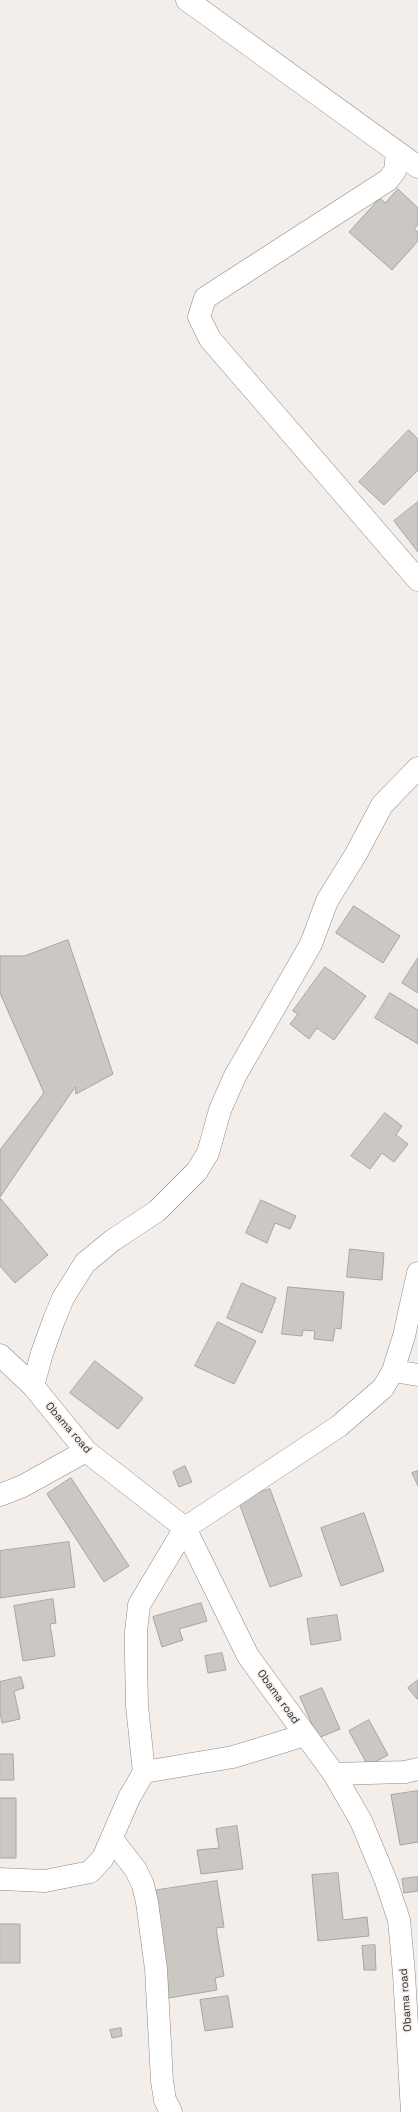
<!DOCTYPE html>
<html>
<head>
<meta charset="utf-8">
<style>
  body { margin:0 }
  canvas { display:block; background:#f4eeeb }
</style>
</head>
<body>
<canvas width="418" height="2112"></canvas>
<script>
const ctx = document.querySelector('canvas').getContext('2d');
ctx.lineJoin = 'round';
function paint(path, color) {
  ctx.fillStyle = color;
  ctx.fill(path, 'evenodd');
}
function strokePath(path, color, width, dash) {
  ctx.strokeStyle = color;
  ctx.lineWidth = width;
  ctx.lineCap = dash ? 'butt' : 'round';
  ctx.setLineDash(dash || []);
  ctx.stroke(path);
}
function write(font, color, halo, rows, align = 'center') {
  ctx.font = font + ' "Space Grotesk",sans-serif';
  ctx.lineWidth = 3;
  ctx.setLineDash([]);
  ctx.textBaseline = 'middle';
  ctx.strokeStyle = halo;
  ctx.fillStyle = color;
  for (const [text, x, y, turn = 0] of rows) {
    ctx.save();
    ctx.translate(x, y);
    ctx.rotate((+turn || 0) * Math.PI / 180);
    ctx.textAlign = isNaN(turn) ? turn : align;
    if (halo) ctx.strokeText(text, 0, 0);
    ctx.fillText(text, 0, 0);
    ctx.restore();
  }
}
const building = new Path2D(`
  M398,189l20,19v17l-4,4 4,3v9l-26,29 -43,-38 31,-34 5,5z
  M409,430l9,9v31l-34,35 -25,-23z
  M418,502v50l-24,-31z
  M354,906l46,30 -17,27 -47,-30z
  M68,940l45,134 -37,20 -1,-7 -75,110v-47l44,-57 -44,-100v-37h24z
  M418,958v35l-16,-10z
  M325,967l41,29 -32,44 -17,-12 -8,11 -19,-15 8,-10 -5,-3z
  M390,993l28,17v34l-43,-26z
  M385,1113l17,13 -6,9 12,9 -14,18 -12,-9 -12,16 -19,-13z
  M0,1198l48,57 -33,28 -15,-17z
  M261,1200l35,16 -6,13 -15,-6 -8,20 -21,-10z
  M350,1249l34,4 -2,27 -35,-3z
  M242,1283l34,15 -14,35 -35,-15z
  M288,1287l56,5 -3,37 -6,-1 -2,13 -19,-2 1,-8 -12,-1 -1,6 -20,-2z
  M218,1322l38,19 -22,43 -39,-18z
  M95,1361l48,37 -25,31 -48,-36z
  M185,1466l7,16 -13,5 -6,-15z
  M418,1471v15l-6,-13z
  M71,1478l58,88 -25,16 -57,-88z
  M270,1489l32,87 -32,11 -32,-87z
  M364,1513l20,58 -43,15 -20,-58z
  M69,1542l6,45 -75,11v-47z
  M53,1599l3,24 -6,1 5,32 -32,5 -9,-55z
  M201,1603l6,18 -28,8 4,11 -21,7 -9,-30z
  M337,1615l4,25 -30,5 -4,-26z
  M222,1653l4,17 -18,3 -3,-17z
  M21,1677l3,11 -10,3 6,28 -18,4 -2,-11v-30z
  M418,1680v18l-1,1 -9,-11z
  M322,1688l18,41 -22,9 -18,-41z
  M369,1720l19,35 -20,11 -19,-35z
  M0,1754h13l1,26h-14z
  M418,1791v51l-18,3 -9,-50z
  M0,1798h16v60h-16z
  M237,1826l6,43 -42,5 -4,-24 22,-2 -3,-19z
  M338,1873l5,47 24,-3 2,19 -51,5 -6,-66z
  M418,1877v14l-14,2 -2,-14z
  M217,1881l7,46 -8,1 8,48 -9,2 2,12 -48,8 -17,-107z
  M0,1924h20v39h-20z
  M375,1945l1,25h-12l-2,-24z
  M228,1996l5,31 -28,4 -5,-31z
  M121,2028l1,8 -10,2 -2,-8z`);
paint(building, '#cbc7c3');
strokePath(building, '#a8a4a0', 1);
const minor = new Path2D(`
  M187,0l231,167
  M397,153l-2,18 -7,9 -183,118 -6,19 11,22 208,241
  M0,1355l33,31 53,65 99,77 63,128 86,118 27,47 25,60 13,39 5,54 8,138
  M393,1371l25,4
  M33,1386l9,-33 12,-33 9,-22 22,-35 28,-23 44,-29 40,-40 11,-18 12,-43 15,-34 76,-132 16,-43 29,-47 26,-49 36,-37
  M0,1495l23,-9 63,-35
  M144,1772l-7,-66 -1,-49v-25l3,-27 46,-77 154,-102 44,-38 10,-17 11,-35 14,-63
  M334,1774l71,-2 13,-3
  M112,1839l24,31 7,15 4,17 9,67 6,112 3,19 6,12
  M0,1879l45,2 45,-9 13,-14 26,-60 15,-26 89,-15 72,-22`);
strokePath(minor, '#8e8987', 23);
strokePath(minor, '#fff', 22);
write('11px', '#2e2c2b', '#f4eeeb', [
  ["Obama road",68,1428,49],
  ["Obama road",278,1697,54],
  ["Obama road",406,2000,-94]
]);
</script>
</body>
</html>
